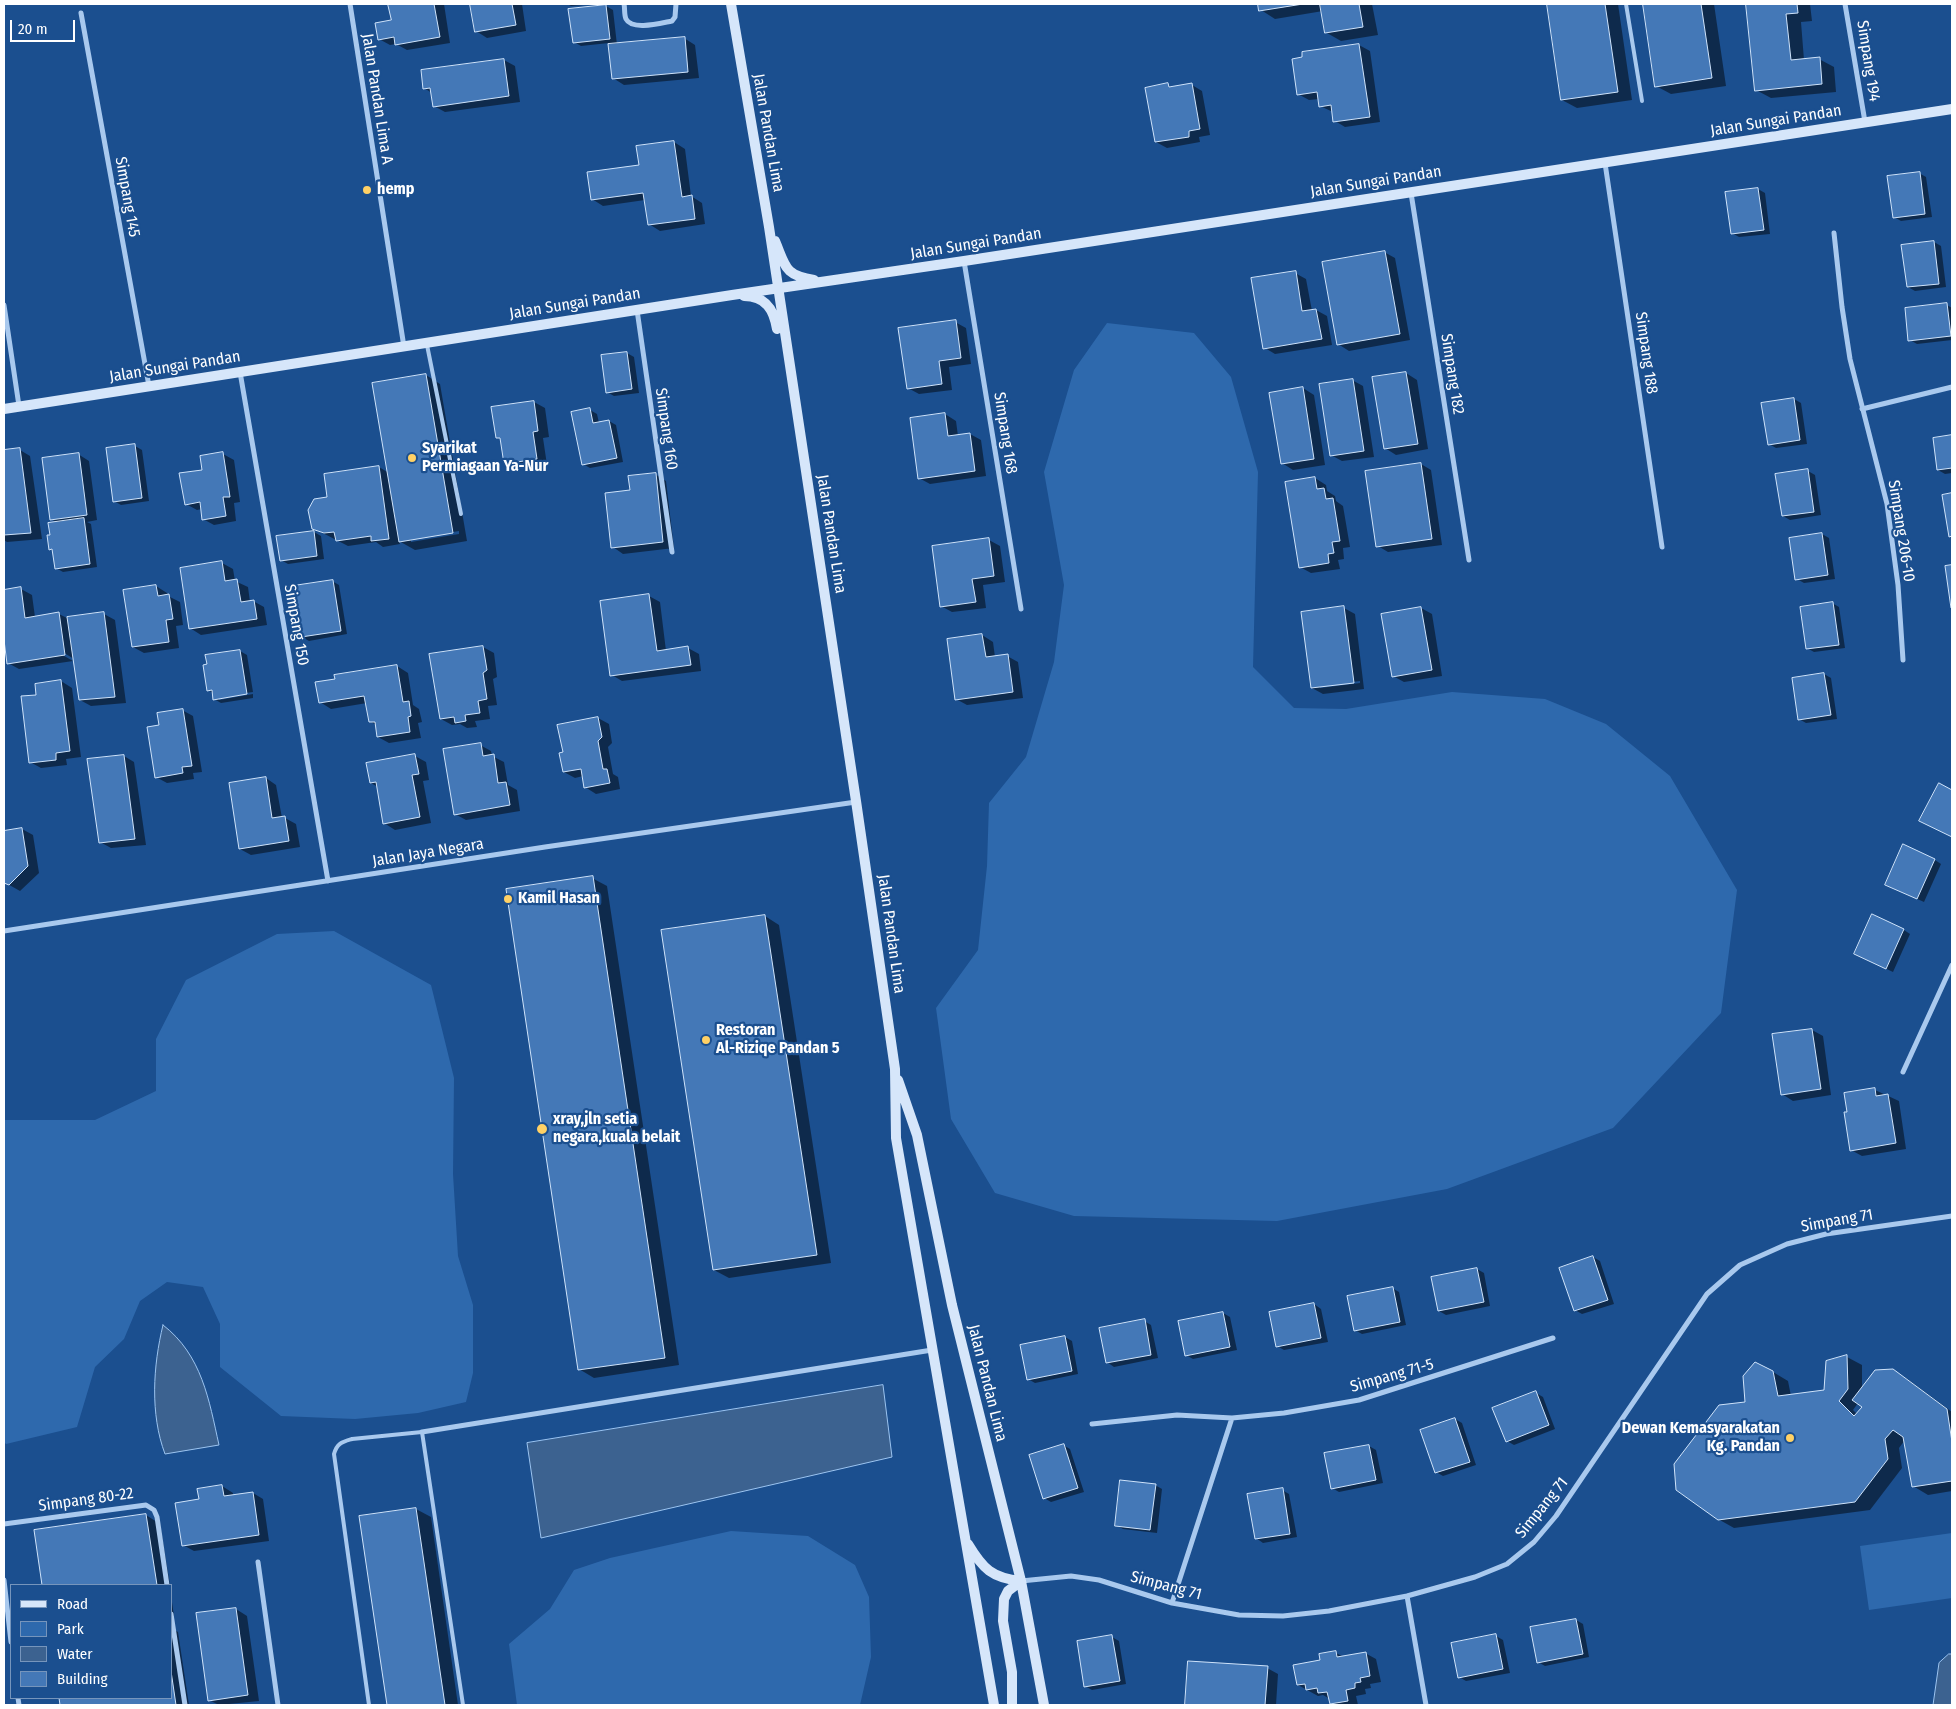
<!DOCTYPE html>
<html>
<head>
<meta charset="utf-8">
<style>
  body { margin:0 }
  #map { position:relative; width:1956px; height:1709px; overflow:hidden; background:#1b4f8f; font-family:"Fira Sans Condensed",sans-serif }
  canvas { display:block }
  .frame { position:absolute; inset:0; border:5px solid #fff; pointer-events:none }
  .legend { position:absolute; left:10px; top:1584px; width:162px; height:115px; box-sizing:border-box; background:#1b4f8f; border:1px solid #7695bc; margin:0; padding:6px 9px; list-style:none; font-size:15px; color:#fff }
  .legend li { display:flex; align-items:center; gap:10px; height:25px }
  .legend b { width:25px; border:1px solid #7695bc }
  .scale { position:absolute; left:10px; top:20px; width:65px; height:22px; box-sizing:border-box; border:2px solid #fff; border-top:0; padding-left:6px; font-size:15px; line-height:18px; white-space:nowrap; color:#fff; -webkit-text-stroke:4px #1b4f8f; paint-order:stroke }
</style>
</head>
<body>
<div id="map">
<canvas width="1956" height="1709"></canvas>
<div class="frame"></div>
<ul class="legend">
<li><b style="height:6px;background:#d6e6fa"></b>Road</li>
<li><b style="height:14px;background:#2e69ad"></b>Park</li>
<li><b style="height:14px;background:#3c6290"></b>Water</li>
<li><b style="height:14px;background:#4478b7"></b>Building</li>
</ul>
<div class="scale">20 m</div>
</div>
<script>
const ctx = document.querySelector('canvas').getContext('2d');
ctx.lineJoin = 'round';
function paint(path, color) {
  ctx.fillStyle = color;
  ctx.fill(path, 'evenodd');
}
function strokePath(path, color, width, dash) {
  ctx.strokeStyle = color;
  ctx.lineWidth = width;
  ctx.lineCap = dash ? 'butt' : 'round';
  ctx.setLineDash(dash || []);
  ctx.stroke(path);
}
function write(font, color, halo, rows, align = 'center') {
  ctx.font = font + ' "Fira Sans Condensed",sans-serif';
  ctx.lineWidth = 4.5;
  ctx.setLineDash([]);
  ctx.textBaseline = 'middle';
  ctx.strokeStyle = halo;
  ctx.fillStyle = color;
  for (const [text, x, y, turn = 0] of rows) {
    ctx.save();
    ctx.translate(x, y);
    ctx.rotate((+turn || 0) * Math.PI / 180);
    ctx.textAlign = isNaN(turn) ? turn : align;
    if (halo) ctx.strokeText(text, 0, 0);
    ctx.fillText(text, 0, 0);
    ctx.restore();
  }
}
paint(new Path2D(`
  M1107,323l87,10 37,44 27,95 -5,195 41,41 52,1 106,-17 93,7 61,25 64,52 67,114 -16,123 -108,115 -166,61 -170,32 -203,-5 -79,-23 -44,-74 -15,-111 42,-58 9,-84 2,-63 37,-46 28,-95 10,-77 -20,-113 30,-102z
  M334,931l97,54 23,93 -1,96 5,82 15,49v68l-7,29 -48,11 -63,6 -74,-3 -61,-49v-43l-17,-37 -36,-5 -27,19 -16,38 -29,28 -18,60 -71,17 -2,-2v-322h91l61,-29v-52l30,-59 91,-46z
  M731,1531l77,5 47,29 14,32 2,60 -11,48h-343l-8,-61 41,-35 24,-39 36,-12z
  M1952,1533v65l-83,12 -9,-64z`), '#2e69ad');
const water = new Path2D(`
  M163,1325c39,30 46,75 56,120l-54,9c-15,-40 -12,-88 -2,-129z
  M883,1385l9,72 -351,81 -14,-95z
  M1949,1654h3v51h-19l6,-42z`);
paint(water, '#3c6290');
strokePath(water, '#9cc4f0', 1);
paint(new Path2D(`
  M389,4h55l6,39 -43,7 -11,-6 -6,1 -11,-6 13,-18z
  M471,4h51l4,27 -39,7 -11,-7z
  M567,4h28l-24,2z
  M1259,4h113l6,31 -37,6 -14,-8 -4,-22 -48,8 -14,-9z
  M1548,4h70l14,96 -55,8 -15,-8z
  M1644,4h70l12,82 -55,8 -15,-8z
  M1747,4h63l2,17 -11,1 3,38 15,-1 15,8 2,25 -65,6 -15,-8z
  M606,6l7,4 4,35 67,-7 11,7 4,33 -75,7 -11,-7 -4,-35 -28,3 -7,-4z
  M1359,45l11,6 10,71 -35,5 -10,-6 -2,-9 -13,-6 -1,-7 -10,1 -11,-6 6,-35 -1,-6z
  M504,60l11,6 5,36 -75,10 -11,-6 -2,-13 -8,-5z
  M1168,85l6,3 18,-3 10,6 8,44 -11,2 1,5 -33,6 -11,-6z
  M674,142l11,7 6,47 11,7 3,21 -45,7 -11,-7 -4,-24 -42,6 -11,-7z
  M1919,173l7,4 6,40 -31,4 -7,-4z
  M1758,189l7,4 5,41 -31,3 -7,-4z
  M1934,242l7,4 5,41 -31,4 -7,-4z
  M1384,252l11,6 15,82 -61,11 -11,-7z
  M1295,273l11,6 6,32 4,-1 11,6 5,29 -57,9 -10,-6z
  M1947,305l5,3v32l-35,4 -7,-4z
  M955,322l11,6 5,36 -22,3 3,23 -33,4 -11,-6z
  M627,353l7,4 5,36 -25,3 -7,-4z
  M1406,373l11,7 11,69 -32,6 -11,-7z
  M426,375l14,9 27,157 -52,9 -16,-9 1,3 -17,3 -7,-5 -28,4 -35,-18 66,-61 10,6zM459,531v3l-48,8v-3z
  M1352,380l11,6 11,71 -32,4 -11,-6z
  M1303,388l11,7 11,70 -32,5 -11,-7z
  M1794,399l7,4 6,41 -31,4 -7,-4z
  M534,402l11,6 4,29 -6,1 4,27 -31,5 -11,-7 -3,-23 -5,-3z
  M590,410l7,4 2,9 10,-2 7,4 7,37 -33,6 -7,-4z
  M945,414l11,7 2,15 12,-2 11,6 5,36 -56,8 -11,-6z
  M1952,437v36l-7,1 -7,-4 -4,-31z
  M135,446l7,4 7,51 -28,4 -7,-4z
  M20,450l10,6 12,83 -35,3 -3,-2v-88z
  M78,454l11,7 8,59 -10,2 4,2 6,43 -34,5 -7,-4 -3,-17 -3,-2 8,-26 -7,-4z
  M223,454l11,6 6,42 -6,1 2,18 -22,4 -11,-6 -1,-10 -5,1 -11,-6 18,-33z
  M1421,464l10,6 11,75 -54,7 -10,-6z
  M1808,471l7,4 6,40 -31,5 -7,-4z
  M655,474l11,7 8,67 -51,6 -10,-7 18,-56z
  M1315,478l11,7 1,6 8,5 1,5 7,5 7,41 -7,1 1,11 -6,1 2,9 -29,4 -11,-6z
  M314,532l7,4 3,23 -36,5 -7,-4z
  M1822,534l7,4 6,41 -31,4 -7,-4z
  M989,540l11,6 5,36 -22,3 3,23 -34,4 -11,-6z
  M222,563l11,6 2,12 13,6 2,15 3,-1 11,6 3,18 -66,10 -11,-7z
  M332,581l7,4 8,49 -38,7 -7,-4z
  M156,586l11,7 1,3 12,6 3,23 -7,1 3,22 -35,5 -11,-6z
  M21,589l11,6 3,22 24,-3 10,5 35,-5 11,6 11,83 -35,3 -11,-6 -6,-41 -13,-8 -2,2 14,8 -54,8 -11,-6 -4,-31v-41z
  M649,596l11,6 6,49 22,-3 11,6 2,17 -79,10 -10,-6z
  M1832,603l7,4 6,41 -31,4 -7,-4z
  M1344,608l11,6 9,75 -41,5 -11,-6zM1360,681v2l-40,5v-2z
  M1421,608l11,6 10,62 -38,6 -11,-6z
  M982,635l11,7 2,15 12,-1 11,6 5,36 -56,7 -11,-6z
  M483,647l11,6 3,24 -4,2 4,26 -9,1 2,13 -15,2 2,6 -10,1 -7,-4 -8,1 -11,-6z
  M240,651l7,4 6,37 -34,5v3l34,-6v4l-32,5 -7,-4 -1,-6 -5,-3z
  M397,666l11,7 5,32 6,4 3,13 -4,1 3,15 -32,5 -11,-6 -2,-12 -6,-4 -3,-18 -36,6 -11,-7z
  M1824,674l7,4 6,41 -31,4 -7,-4z
  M61,681l11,7 9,69 -15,2 1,6 -26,3 -11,-6 8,-66z
  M182,710l11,6 9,56 -9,1 1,6 -27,4 -11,-6 4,-51z
  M598,718l11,6 3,19 -4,4 5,27 5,3 2,12 -24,5 -11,-7 -2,-11 -8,2 -11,-6v-18z
  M480,745l11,6 1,5 12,6 4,23 9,5 3,21 -54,9 -11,-6z
  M124,756l10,6 12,83 -35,3 -11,-6z
  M415,756l11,6 3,18 -6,1 8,42 -36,7 -11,-7 -6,-36 -7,-4z
  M266,778l10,7 6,33h3l11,6 4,23 -49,8 -11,-6z
  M22,829l11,6 6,38 -19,18 -16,-9v-50z
  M1935,860l6,4 -17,38 -31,-14z
  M592,878l15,8 72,479 -85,13 -15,-9z
  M765,916l14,9 52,338 -102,15 -15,-8z
  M1904,930l6,4 -17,38 -38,-18z
  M1812,1030l11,6 8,59 -38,6 -11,-7z
  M1875,1090l24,11 7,48 -44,7 -11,-6 -3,-37z
  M1593,1257l7,4 14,43 -32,10 -7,-4z
  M1477,1269l7,4 6,33 -44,9 -7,-4z
  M1392,1288l7,4 7,33 -44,9 -7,-4z
  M1314,1304l7,5 7,33 -44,8 -7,-4z
  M1223,1313l7,4 7,33 -44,9 -7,-4z
  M1144,1321l7,4 7,33 -44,9 -7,-5z
  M1065,1337l7,4 6,33 -43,9 -7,-4z
  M1847,1357l15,8v24l30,-19 15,9 45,33v79l-24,4 -15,-9 -8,-46 -6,8 3,20 -32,42 -136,18 -16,-9 28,-116 27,-31 15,9 3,15 34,-5 2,-29zM1858,1403l6,4 -7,7 -4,-4z
  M1536,1393l7,4 12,32 -41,16 -7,-4z
  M1455,1419l7,4 14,42 -33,11 -7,-4z
  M1063,1445l7,4 14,43 -33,10 -7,-4z
  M1369,1446l7,4 7,33 -44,9 -7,-4z
  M1155,1485l7,4 -5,44 -34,-4 -7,-4z
  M222,1486l11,7v3l20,-3 10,6 6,42 -75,10 -11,-6 17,-45z
  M1282,1490l7,4 8,43 -34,6 -7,-5z
  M416,1509l15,8 27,188h-70l-27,-188z
  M146,1515l14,9 10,61h-126l-8,-54z
  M171,1595l3,21h-3z
  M236,1609l11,7 12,85 -40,4 -10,-5z
  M1576,1620l7,4 6,33 -44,9 -7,-4z
  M171,1628l7,4 11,73h-127l-2,-7h111z
  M1496,1636l7,4 7,33 -44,8 -7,-4z
  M1112,1637l7,4 7,43 -34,6 -7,-4z
  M1336,1653l8,4 21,-4 11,6 5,23 -11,2 1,4 -6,1 1,5 -10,2 2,9h-23l-4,-2 -1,-4 -7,-4 -5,1 -20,-11 24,-24z
  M1267,1668l11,6 -2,31h-89z`), '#0007');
const building = new Path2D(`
  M388,4h46l6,33 -45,8 -1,-8 -16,3 -3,-17 16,-3z
  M470,4h42l4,21 -41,7z
  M1258,4h45l-44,7z
  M1320,4h39l4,23 -38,6z
  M1547,4h58l13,88 -57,8z
  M1643,4h58l11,74 -57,9z
  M1746,4h51l1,9 -12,1 5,46 29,-3 2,27 -67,7z
  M606,5l4,34 -37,4 -5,-34z
  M685,37l3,35 -76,7 -4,-35z
  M1359,44l11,73 -37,5 -2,-17 -12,2 -2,-15 -20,3 -5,-36 10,-2v-5z
  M504,59l5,37 -76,11 -3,-19 -7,1 -2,-19z
  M1168,83l1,4 23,-4 8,46 -11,2v6l-34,5 -10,-54z
  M674,141l8,56 10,-2 3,24 -47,6 -5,-32 -52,7 -4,-28 52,-7 -3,-19z
  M1920,172l5,42 -32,4 -6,-42z
  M1758,188l6,42 -33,4 -6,-42z
  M1934,241l5,43 -32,3 -6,-42z
  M1385,251l15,83 -63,11 -15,-83z
  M1296,271l6,40 14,-2 6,30 -59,10 -12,-71z
  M1947,303l4,33 -43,5 -3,-33z
  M956,320l5,38 -22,3 3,23 -35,5 -9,-61z
  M627,352l5,37 -26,4 -5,-38z
  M1406,372l12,72 -34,5 -12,-72z
  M426,374l27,159 -54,9 -27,-159z
  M1353,379l11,72 -34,5 -11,-72z
  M1303,387l11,72 -33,5 -12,-71z
  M1794,398l6,42 -32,5 -7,-42z
  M534,401l4,30 -5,1 4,27 -33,5 -4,-26h-4l-5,-31z
  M590,408l3,15 16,-3 8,38 -35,7 -11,-53z
  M945,413l3,23 22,-3 5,38 -57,8 -8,-61z
  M1952,435v33l-15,2 -4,-32z
  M135,444l7,54 -29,4 -7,-54z
  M20,448l11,85 -27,2v-85z
  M223,452l7,45h-7l3,19 -24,4 -2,-18 -15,3 -6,-32 23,-3 -2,-14z
  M79,453l8,62 -37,5 -8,-62z
  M1421,463l11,76 -56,8 -11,-76z
  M379,466l10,73 -18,2v-5l-35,5 -2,-9 -10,1 -12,-4 -4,-19 6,-11 13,-2 -3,-23z
  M1808,469l6,43 -32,4 -7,-42z
  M656,473l7,69 -52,6 -6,-55 25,-3 -2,-14z
  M1315,477l2,12 7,-1 2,11 7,-1 7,43 -8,1 2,11 -6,1 1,9 -30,5 -14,-86z
  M1952,493v43l-3,1 -7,-42z
  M84,518l6,46 -35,5 -3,-20 -3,1 -2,-15h3l-2,-12z
  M314,531l3,25 -37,5 -4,-25z
  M1822,533l6,42 -33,5 -6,-42z
  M989,538l5,38 -22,3 4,23 -36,5 -8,-61z
  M222,561l3,20 12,-2 4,23 13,-2 3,19 -68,10 -9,-61z
  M1952,565v43h-1l-6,-42z
  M333,580l8,51 -40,6 -8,-51z
  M156,585l2,11 11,-2 4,25 -7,1 3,22 -37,5 -9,-57z
  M21,587l4,31 34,-6 6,43 -58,9 -3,-24v-50z
  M649,594l8,57 31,-5 3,19 -81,11 -10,-75z
  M1833,602l6,43 -33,4 -6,-42z
  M1344,606l10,77 -43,5 -10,-76z
  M1421,607l11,63 -40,7 -11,-63z
  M104,612l11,85 -36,3 -12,-83z
  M982,634l4,23 22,-3 5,38 -58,8 -8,-61z
  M483,646l4,24 -4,3 4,26 -9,2 2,12 -15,2 1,6 -11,2 -1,-6 -14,2 -11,-65z
  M240,650l7,44 -34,6 -1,-10 -5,1 -4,-26 4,-1 -2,-9z
  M397,665l6,37 6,-1 2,15 -3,1 2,15 -33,5 -2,-15h-6l-5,-26 -45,7 -4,-21 20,-3 -1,-4z
  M1824,673l7,42 -33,5 -6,-42z
  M61,680l9,71 -14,2v7l-27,3 -8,-67 15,-1 -1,-11z
  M183,709l9,57 -10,1 1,6 -28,5 -8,-51 12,-2 -2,-12z
  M598,717l4,20 -4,4 5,28h4l3,14 -26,5 -3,-19 -18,3 -4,-19 4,-1 -6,-27z
  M481,743l2,13 11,-2 4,29 8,-1 4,23 -56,10 -11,-66z
  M415,754l4,20 -7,1 8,42 -37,7 -7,-42 -6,1 -4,-20z
  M124,755l11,84 -36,4 -12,-84z
  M266,777l6,41 13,-2 4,25 -50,8 -10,-66z
  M1939,783l13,7v47l-33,-16z
  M22,828l6,38 -19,19 -5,-2v-52z
  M1903,844l32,15 -18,40 -32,-14z
  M593,876l72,482 -87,12 -72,-481z
  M1872,914l32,15 -18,40 -32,-15z
  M765,915l52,340 -104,15 -52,-340z
  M1812,1029l9,60 -40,6 -9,-61z
  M1875,1088l1,8 12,-2 8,49 -46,8 -6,-39h3l-3,-19z
  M1593,1256l15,44 -34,11 -15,-43z
  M1477,1268l7,34 -46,9 -7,-34z
  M1393,1287l7,35 -46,9 -7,-35z
  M1314,1303l7,35 -45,9 -7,-35z
  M1223,1312l7,35 -45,9 -7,-35z
  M1145,1319l6,36 -45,8 -7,-35z
  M1065,1336l7,35 -45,9 -7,-35z
  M1847,1355l1,34 -9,12 15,15 8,-9 -10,-7 23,-30 18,-1 54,40 5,33v39l-40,6 -9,-50 -10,-7 -8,9 3,20 -33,43 -137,18 -42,-30 -2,-26 45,-59 26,-3 -2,-26 12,-14 18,9 5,25 46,-6 2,-29z
  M1536,1391l13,34 -43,17 -14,-34z
  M1455,1418l15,44 -35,11 -15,-43z
  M1064,1444l14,44 -35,11 -14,-44z
  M1369,1445l7,35 -45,9 -7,-36z
  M1120,1480l36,4 -6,46 -35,-4z
  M222,1485l2,11 29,-4 6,43 -77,11 -7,-43 24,-4 -2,-10z
  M1283,1488l7,46 -35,5 -8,-45z
  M416,1508l29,197h-58l-28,-189z
  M146,1514l11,71h-115l-8,-55z
  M236,1608l12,87 -40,6 -12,-88z
  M1576,1619l7,35 -46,9 -7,-36z
  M1496,1634l7,35 -45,9 -7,-35z
  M1112,1635l8,46 -36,6 -7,-46z
  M1336,1651l1,6 29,-5 4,24 -10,2 1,4 -6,1v5l-9,2 2,11 -18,3 -3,-12 -9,1 -1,-5 -11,2 -1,-6 -8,1 -4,-20 27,-5 -1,-6z
  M1188,1661l80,5 -3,39h-80z
  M171,1671l5,34h-116l-1,-7h112z`);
paint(building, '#4478b7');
strokePath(building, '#cfe3fa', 1);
strokePath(new Path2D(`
  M1626,4l16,97
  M427,345l34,169
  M369,1705l-35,-251c3,-11 8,-12 18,-15l70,-7 41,273`), '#a9c9ee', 4);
strokePath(new Path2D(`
  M350,4l54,343
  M624,4c1,4 0,11 2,15 6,12 35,4 46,2l3,-4 1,-13
  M1845,4l20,118
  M81,13l68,373
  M1605,163l57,384
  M1411,193l58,367
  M1834,233l8,74 8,52 37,145 11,81 5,75
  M964,261l57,348
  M4,305l15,101
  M637,310l35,242
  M240,372l88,509
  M1862,409l90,-22
  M4,931l541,-84 311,-45
  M1903,1072l49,-107
  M1092,1424l85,-9 55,3 52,-5 75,-13 194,-62
  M422,1432l510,-82
  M4,1524l142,-19 8,5 3,7 10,68
  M258,1562l20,143
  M4,1580l7,62
  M1021,1581l50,-5 28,4 73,23 67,12 44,1 46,-5 78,-15 68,-19 32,-13 27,-22 22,-26 151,-222 33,-29 47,-21 39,-10 126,-18
  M1407,1596l19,109
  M1172,1603l60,-185
  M171,1614l14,91
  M18,1698l1,7`), '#a9c9ee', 5);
strokePath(new Path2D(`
  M731,4l38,223 87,574 39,268 1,69 98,567
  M775,241c11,26 9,34 39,39
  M744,296c22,0 30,14 33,33
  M4,409l728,-114 232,-34 988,-152
  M898,1080l19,55 35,170 69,276 23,124
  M968,1544c15,25 24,34 53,37
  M1012,1705v-33l-9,-51 1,-22 4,-8 13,-10`), '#d6e6fa', 10);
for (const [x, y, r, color] of [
  [367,190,5,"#ffd166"],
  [412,458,5,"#ffd166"],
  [508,899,5,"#ffd166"],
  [706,1040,5,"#ffd166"],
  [542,1129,6,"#ffd166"],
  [1790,1438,5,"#ffd166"]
]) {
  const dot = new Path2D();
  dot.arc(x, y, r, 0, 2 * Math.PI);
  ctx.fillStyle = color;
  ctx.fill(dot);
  strokePath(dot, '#1b4f8f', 2);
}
write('16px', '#fff', '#1b4f8f', [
  ["Simpang 194",1868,61,81],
  ["Jalan Pandan Lima A",377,99,81],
  ["Jalan Sungai Pandan",1776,121,-9],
  ["Jalan Pandan Lima",768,133,80],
  ["Jalan Sungai Pandan",1376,182,-9],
  ["Simpang 145",127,197,80],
  ["Jalan Sungai Pandan",976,244,-9],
  ["Jalan Sungai Pandan",575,304,-9],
  ["Simpang 188",1646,353,82],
  ["Jalan Sungai Pandan",175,367,-9],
  ["Simpang 182",1452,374,81],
  ["Simpang 160",666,429,82],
  ["Simpang 168",1005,433,81],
  ["Simpang 206-10",1901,531,81],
  ["Jalan Pandan Lima",831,534,81],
  ["Simpang 150",296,625,80],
  ["Jalan Jaya Negara",428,853,-9],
  ["Jalan Pandan Lima",891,934,82],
  ["Simpang 71",1837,1221,-10],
  ["Simpang 71-5",1392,1376,-16],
  ["Jalan Pandan Lima",987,1383,76],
  ["Simpang 80-22",86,1500,-8],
  ["Simpang 71",1542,1508,-51],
  ["Simpang 71",1166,1586,15]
]);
write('bold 16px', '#fff', '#1b4f8f', [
  ["hemp",377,190],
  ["Syarikat",422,449],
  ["Permiagaan Ya-Nur",422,467],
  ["Kamil Hasan",518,899],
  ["Restoran",716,1031],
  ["Al-Riziqe Pandan 5",716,1049],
  ["xray,jln setia",553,1120],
  ["negara,kuala belait",553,1138],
  ["Dewan Kemasyarakatan",1780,1429,"right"],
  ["Kg. Pandan",1780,1447,"right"]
], 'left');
</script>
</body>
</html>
